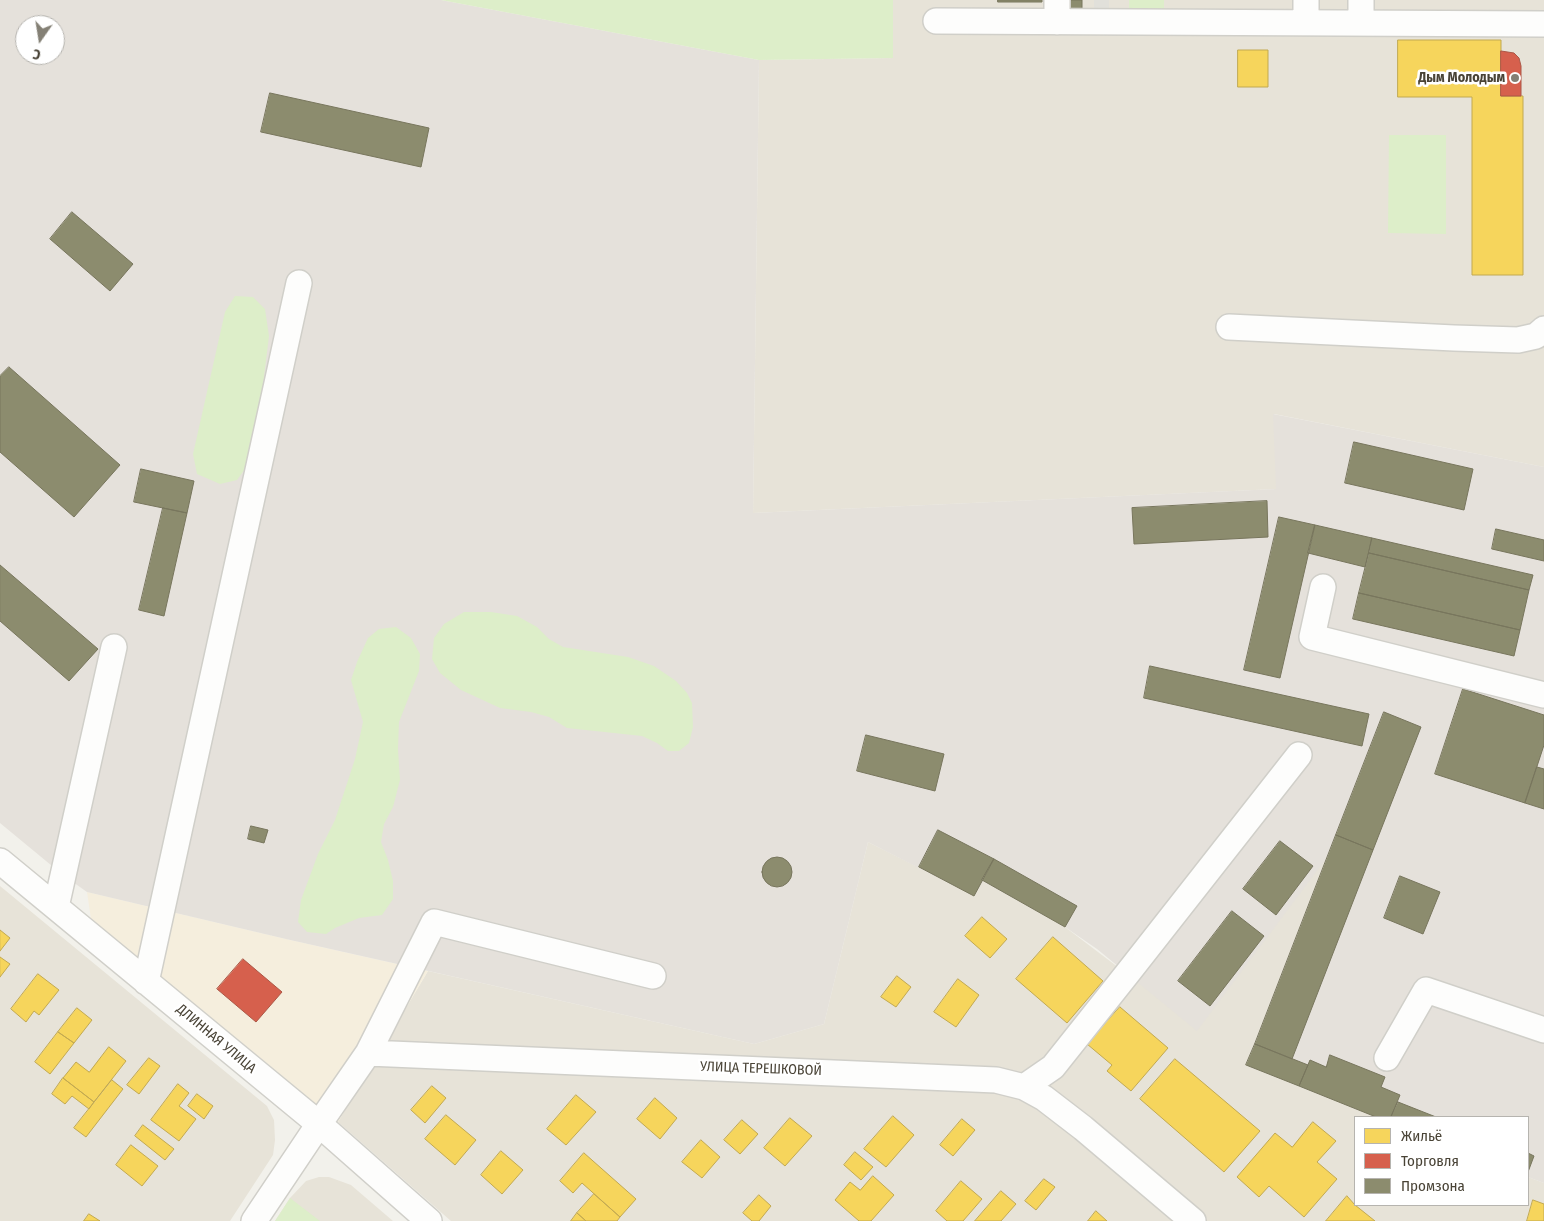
<!DOCTYPE html>
<html>
<head>
<meta charset="utf-8">
<style>
  body { margin:0 }
  #map { position:relative; width:1544px; height:1221px; overflow:hidden; background:#f2f1eb; font-family:"Fira Sans Condensed",sans-serif }
  canvas { display:block }
  .legend { position:absolute; left:1354px; top:1116px; width:175px; height:90px; box-sizing:border-box; background:#fff; border:1px solid #b6b4af; margin:0; padding:6px 9px; list-style:none; font-size:15px; color:#494336 }
  .legend li { display:flex; align-items:center; gap:10px; height:25px }
  .legend b { width:25px; border:1px solid #b6b4af }
  .north { position:absolute; left:15px; top:15px; width:50px; height:50px; box-sizing:border-box; background:#fff; border:1px solid #b6b4af; border-radius:50%; rotate:193deg; font-size:14px; font-weight:700; line-height:20px; text-align:center; color:#494336 }
  .north::after { content:''; display:block; margin:auto; width:18px; height:22px; background:#848075; clip-path:polygon(50% 0,100% 100%,50% 72%,0 100%) }
</style>
</head>
<body>
<div id="map">
<canvas width="1544" height="1221"></canvas>
<ul class="legend">
<li><b style="height:14px;background:#f6d55c"></b>Жильё</li>
<li><b style="height:14px;background:#d6604d"></b>Торговля</li>
<li><b style="height:14px;background:#8c8c6e"></b>Промзона</li>
</ul>
<div class="north">С</div>
</div>
<script>
const ctx = document.querySelector('canvas').getContext('2d');
ctx.lineJoin = 'round';
function paint(path, color) {
  ctx.fillStyle = color;
  ctx.fill(path, 'evenodd');
}
function strokePath(path, color, width, dash) {
  ctx.strokeStyle = color;
  ctx.lineWidth = width;
  ctx.lineCap = dash ? 'butt' : 'round';
  ctx.setLineDash(dash || []);
  ctx.stroke(path);
}
function write(font, color, halo, rows, align = 'center') {
  ctx.font = font + ' "Fira Sans Condensed",sans-serif';
  ctx.lineWidth = 5;
  ctx.setLineDash([]);
  ctx.textBaseline = 'middle';
  ctx.strokeStyle = halo;
  ctx.fillStyle = color;
  for (const [text, x, y, turn = 0] of rows) {
    ctx.save();
    ctx.translate(x, y);
    ctx.rotate((+turn || 0) * Math.PI / 180);
    ctx.textAlign = isNaN(turn) ? turn : align;
    if (halo) ctx.strokeText(text, 0, 0);
    ctx.fillText(text, 0, 0);
    ctx.restore();
  }
}
paint(new Path2D(`
  M893,0h651v467l-270,-53 3,75 -524,24 6,-453 134,-2z
  M868,842l106,53 8,-15 83,47 62,47 202,-120 -83,211 130,52h-21v88h173v-28l16,6v38h-1093l-113,-99 90,-151 326,73 70,-20z
  M0,886l267,220 7,14 1,20 -2,15 -43,66h-230z
  M319,1177h10l22,8 42,36h-118l15,-23 16,-17z`), '#e7e3d8');
paint(new Path2D(`
  M87,892l199,47 142,32 -90,151 -247,-203z`), '#f5eedd');
paint(new Path2D(`
  M0,0h441l318,60 -6,453 523,-24 -3,-75 271,53v716l-16,-6v-60h-152l-130,-52 82,-209 -131,175 -100,-82 -32,-22 -82,-46 -9,15 -106,-54 -44,182 -70,20 -468,-105 -199,-47 -24,-17 -63,-52zM25,25h30v30h-30z`), '#e5e1db');
paint(new Path2D(`
  M441,0h452v58l-134,2z
  M1129,0h35v12l-35,-1z
  M1389,135h57v99l-58,-1z
  M235,296l18,1 12,12 4,27 -8,65 -16,68 -8,11 -17,4 -23,-10 -4,-20 32,-142z
  M464,612h27l26,4 20,11 12,12 14,8 65,10 26,9 22,15 11,12 5,10 1,24 -4,16 -10,8h-11l-11,-8 -15,-7 -75,-8 -18,-11 -18,-5 -31,-4 -39,-18 -21,-17 -8,-14 2,-21 10,-14z
  M396,627l15,11 9,16 -1,17 -20,51 -1,27 2,31 -7,27 -9,17 -3,18 7,18 5,21v18l-11,16 -23,3 -24,10 -9,6 -19,-2 -9,-10 3,-22 17,-46 17,-34 20,-61 8,-37 -12,-42 6,-18 11,-24 11,-9z
  M290,1198l30,23h-45z`), '#ddeec9');
paint(new Path2D(`
  M1094,0h15v15l-15,1z`), '#e1e0da');
const homes = new Path2D(`
  M1398,40h103v56h22v179h-51v-178h-74z
  M1238,50h30v37h-30z
  M982,917l25,22 -17,19 -25,-22z
  M0,930l10,8 -10,13z
  M1053,937l50,44 -36,42 -51,-44z
  M0,957l10,7 -10,13z
  M38,974l21,16 -20,25 -5,-4 -8,11 -15,-13z
  M897,976l14,11 -15,20 -15,-10z
  M958,979l21,16 -23,32 -22,-15z
  M1120,1007l48,41 -37,43 -24,-20 5,-6 -25,-21z
  M77,1008l15,12 -18,23 -16,-11z
  M58,1032l16,11 -24,31 -15,-12z
  M109,1047l17,14 -32,41 -31,-24 13,-16 13,10z
  M149,1058l11,8 -21,28 -12,-9z
  M1175,1059l85,72 -36,41 -84,-73z
  M63,1078l31,24 -5,7 -17,-13 -7,8 -13,-10z
  M112,1080l11,9 -37,48 -12,-9z
  M178,1084l11,9 -10,13 17,13 -17,22 -28,-21z
  M432,1086l14,12 -21,25 -14,-13z
  M197,1094l16,12 -9,13 -16,-13z
  M576,1095l20,17 -30,33 -19,-16z
  M655,1098l22,20 -17,21 -23,-20z
  M446,1115l30,25 -21,25 -30,-26z
  M893,1116l21,19 -28,32 -22,-18z
  M790,1118l22,18 -27,30 -21,-18z
  M962,1119l13,11 -22,26 -13,-11z
  M742,1120l16,14 -18,20 -16,-14z
  M1313,1122l23,19 -19,21 20,17 -33,38 -35,-31 -10,11 -22,-20 38,-44 17,14z
  M143,1125l31,24 -9,11 -30,-24z
  M701,1140l19,17 -18,21 -20,-16z
  M131,1145l27,21 -16,20 -26,-21z
  M501,1151l22,19 -21,24 -21,-19z
  M855,1152l18,15 -12,13 -17,-15z
  M584,1153l52,46 -16,18 -38,-34 -9,10 -13,-12z
  M873,1176l21,19 -23,26h-12l-24,-21 15,-18 10,8z
  M1044,1179l11,8 -19,23 -11,-9z
  M961,1181l21,18 -19,22h-16l-11,-10z
  M1001,1191l15,13 -15,17h-26z
  M594,1194l26,23 -3,4h-31l-9,-8z
  M759,1195l12,11 -12,15h-7l-9,-8z
  M1347,1196l8,9 20,16h-49z
  M1533,1200l11,4v17h-17z
  M1096,1211l11,10h-19z
  M577,1213l9,8h-15z
  M89,1214l11,7h-16z`);
paint(homes, '#f6d55c');
strokePath(homes, '#c2a951', 1);
const shops = new Path2D(`
  M1501,51l13,2 5,5 2,8v30h-20z
  M243,959l39,33 -26,30 -39,-33z`);
paint(shops, '#d6604d');
strokePath(shops, '#ac5746', 1);
const industry = new Path2D(`
  M998,0h44v2h-44z
  M1062,0h20v9h-20z
  M270,93l159,35 -8,39 -160,-35z
  M72,212l61,52 -23,27 -60,-52z
  M9,367l111,98 -46,52 -74,-65v-76z
  M1354,442l119,27 -9,41 -119,-27z
  M141,469l53,12 -7,32 -53,-11z
  M1267,501l1,36 -134,7 -2,-36z
  M163,508l24,5 -23,103 -25,-6z
  M1279,517l36,8 -35,153 -36,-8z
  M1315,525l57,13 -7,29 -57,-14z
  M1496,529l48,11v21l-52,-12z
  M1372,538l161,37 -4,15 -160,-37z
  M1369,553l160,37 -9,40 -161,-37z
  M0,565l98,84 -29,32 -69,-60z
  M1359,593l161,37 -6,26 -161,-37z
  M1150,666l219,48 -7,32 -218,-48z
  M1463,689l81,26v30l-19,58 -90,-29z
  M1384,712l37,15 -48,123 -37,-15z
  M866,735l78,19 -9,37 -78,-20z
  M1537,767l7,2v40l-19,-6z
  M251,826l17,4 -4,13 -16,-4z
  M938,830l56,29 -20,37 -55,-29z
  M1336,835l37,15 -81,209 -37,-15z
  M1280,841l33,25 -37,49 -33,-26z
  M762 872a15 15 0 1 1 30 0a15 15 0 1 1-30 0Z
  M994,859l83,47 -12,21 -83,-47z
  M1400,876l40,16 -17,42 -39,-16z
  M1232,911l32,25 -54,70 -32,-25z
  M1255,1044l53,21 -9,21 -53,-21z
  M1330,1055l55,22 -4,10 19,8 -9,22h-15l-77,-31 11,-26 16,7z
  M1398,1102l38,15h-45z
  M1528,1153l6,3 -6,16z`);
paint(industry, '#8c8c6e');
strokePath(industry, '#78765d', 1);
const minor = new Path2D(`
  M936,21l608,3
  M1057,22v-22
  M1306,23v-23
  M1361,23v-23
  M1229,327l225,11 64,2 18,-4 8,-7
  M1323,587l-11,50 232,58
  M0,861l319,263 110,97
  M56,907l58,-260
  M146,982l153,-699
  M368,1053l66,-131 219,54
  M1387,1058l39,-68 118,40
  M1024,1087l29,-20 74,-93 172,-219
  M254,1221l65,-97 49,-71 628,27 28,7 20,11 39,30 110,93`);
strokePath(minor, '#d0cfc9', 28);
strokePath(minor, '#fdfdfc', 25);
for (const [x, y, r, color] of [
  [1515,78,5,"#848075"]
]) {
  const dot = new Path2D();
  dot.arc(x, y, r, 0, 2 * Math.PI);
  ctx.fillStyle = color;
  ctx.fill(dot);
  strokePath(dot, '#fff', 2);
}
write('bold 14px', '#494336', '#fff', [
  ["Дым Молодым",1505,78]
], 'right');
write('14px', '#494336', '#fff', [
  ["ДЛИННАЯ УЛИЦА",216,1039,40],
  ["УЛИЦА ТЕРЕШКОВОЙ",761,1069,2]
]);
</script>
</body>
</html>
